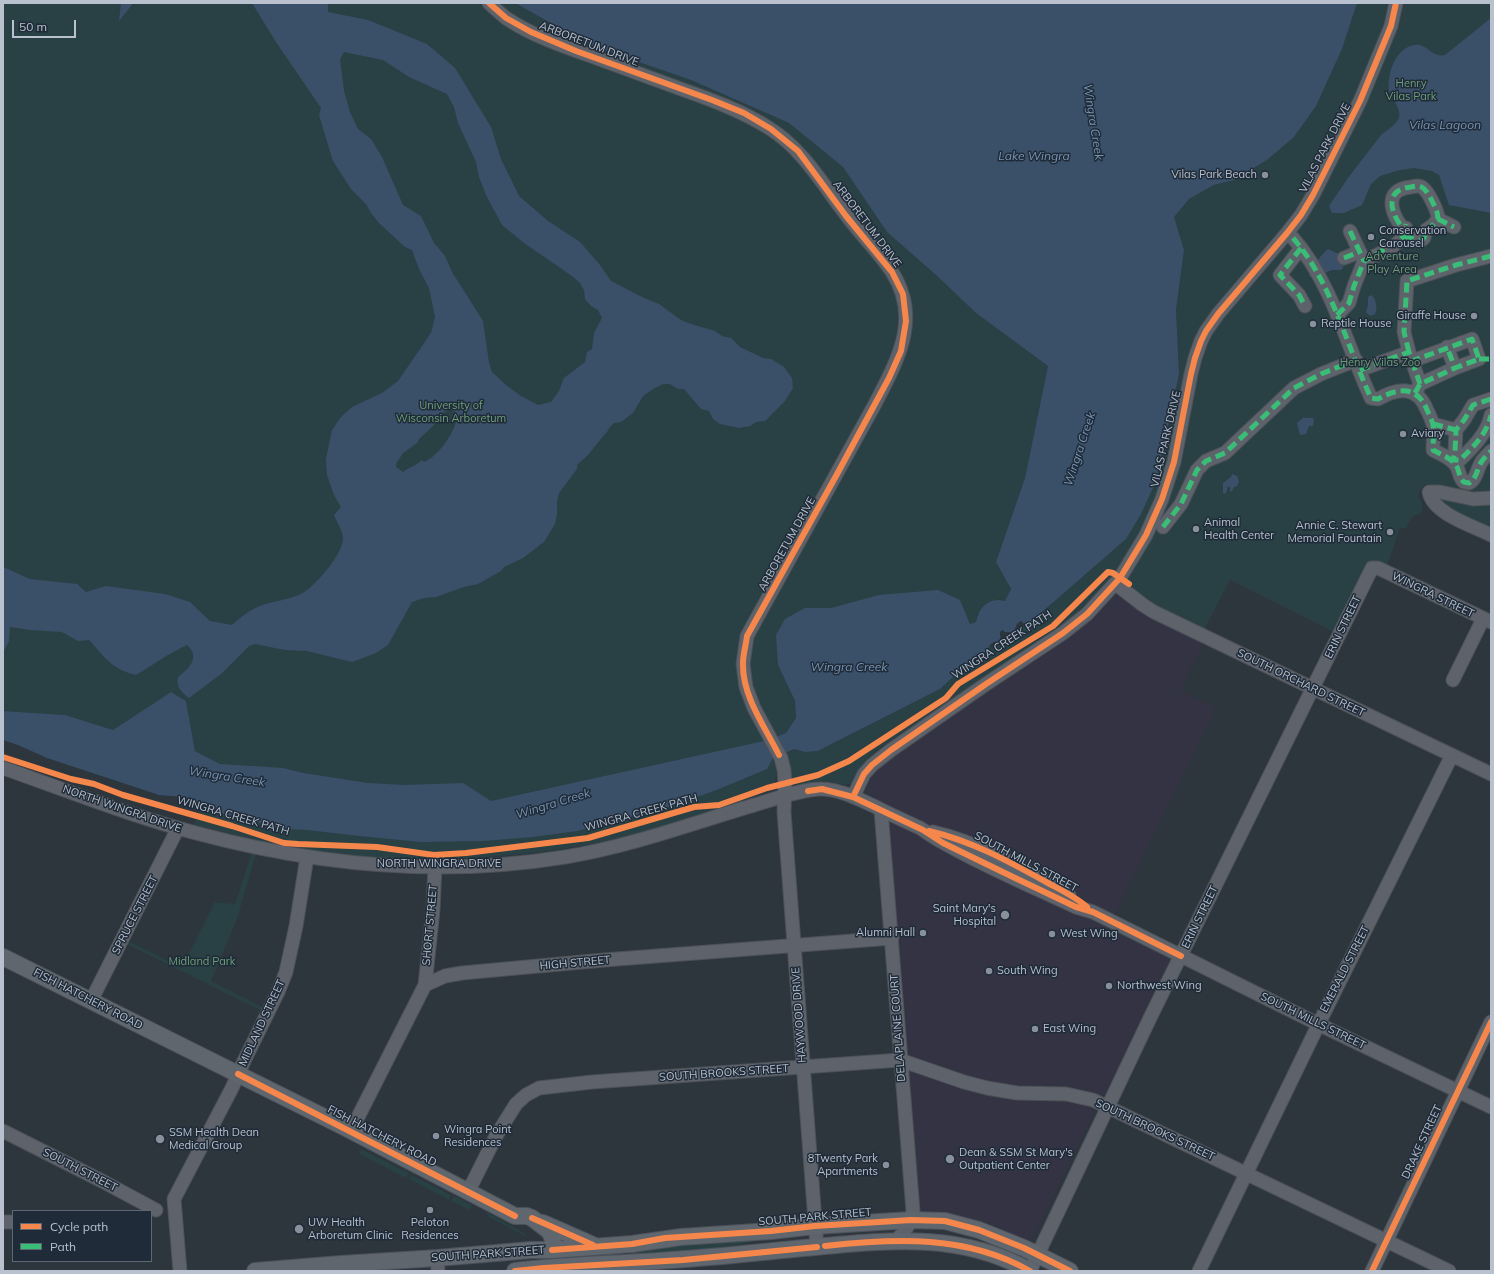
<!DOCTYPE html>
<html>
<head>
<meta charset="utf-8">
<style>
  body { margin:0 }
  #map { position:relative; width:1494px; height:1274px; overflow:hidden; background:#2d353d; font-family:Mulish,sans-serif }
  canvas { display:block }
  .frame { position:absolute; inset:0; border:4px solid #b8c1cd; pointer-events:none }
  .legend { position:absolute; left:12px; top:1210px; width:140px; height:52px; box-sizing:border-box; background:#1f2b39; border:1px solid #5c6774; margin:0; padding:5px 7px; list-style:none; font-size:12px; color:#b8c1cd }
  .legend li { display:flex; align-items:center; gap:8px; height:20px }
  .legend b { width:20px; border:1px solid #5c6774 }
  .scale { position:absolute; left:12px; top:20px; width:64px; height:18px; box-sizing:border-box; border:2px solid #b8c1cd; border-top:0; padding-left:5px; font-size:12px; line-height:14px; white-space:nowrap; color:#b8c1cd; -webkit-text-stroke:3px #1f2b39; paint-order:stroke }
</style>
</head>
<body>
<div id="map">
<canvas width="1494" height="1274"></canvas>
<div class="frame"></div>
<ul class="legend">
<li><b style="height:5px;background:#f5874c"></b>Cycle path</li>
<li><b style="height:5px;background:#3abd76"></b>Path</li>
</ul>
<div class="scale">50 m</div>
</div>
<script>
const ctx = document.querySelector('canvas').getContext('2d');
ctx.lineJoin = 'round';
function paint(path, color) {
  ctx.fillStyle = color;
  ctx.fill(path, 'evenodd');
}
function strokePath(path, color, width, dash) {
  ctx.strokeStyle = color;
  ctx.lineWidth = width;
  ctx.lineCap = dash ? 'butt' : 'round';
  ctx.setLineDash(dash || []);
  ctx.stroke(path);
}
function write(font, color, halo, rows, align = 'center') {
  ctx.font = font + ' Mulish,sans-serif';
  ctx.lineWidth = 3;
  ctx.setLineDash([]);
  ctx.textBaseline = 'middle';
  ctx.strokeStyle = halo;
  ctx.fillStyle = color;
  for (const [text, x, y, turn = 0] of rows) {
    ctx.save();
    ctx.translate(x, y);
    ctx.rotate((+turn || 0) * Math.PI / 180);
    ctx.textAlign = isNaN(turn) ? turn : align;
    if (halo) ctx.strokeText(text, 0, 0);
    ctx.fillText(text, 0, 0);
    ctx.restore();
  }
}
paint(new Path2D(`
  M1121,595l84,46 -25,49 36,18 -108,221 57,27 4,3 1,4 -62,129 -5,4 -5,-1 -8,11 3,4v5l-58,120 -4,5 -3,1 -39,-15 -65,-13 -5,-4 -12,-131 4,-20 -5,-3 -9,-127 -11,-92 1,-31 -18,-9 -4,-6 11,-21 25,-19 176,-119 18,-16 18,-18z`), '#333343');
paint(new Path2D(`
  M3,3h512l77,43 99,34 98,43 54,44 44,65 49,43 40,38 72,53 -23,112 -29,84 15,27 -6,12 -6,-2 -22,16 -1,7 -6,2 -10,-24 -129,8h-26l-27,57 17,36 1,17 -10,15 -22,8c10,20 16,26 9,49 -54,20 -109,39 -165,51 -101,20 -205,24 -307,8 -36,-6 -71,-16 -107,-24l26,-61 -25,-13 -9,-50 -15,-9 -58,38 -48,-15 -62,-4z
  M1357,3h134v527l-45,-22 -8,-6 -1,-15 -5,-3 -8,1 -3,4 -3,8 3,3 2,10 -4,4 -6,2 -7,12h-6l-13,38 -7,-4h-8l-38,70 -104,-52 -26,50c-16,-8 -71,-31 -76,-49 -1,-3 1,-5 2,-9l-9,-6 -23,28 -38,32 -185,125 -10,10 -11,19 -2,3 -6,2 -22,-4 -25,4 -5,-2 -3,-4 -7,-26 10,-4 11,3 14,-1 121,-62 28,-26 17,-11 5,-7 2,3c6,-4 12,-2 18,-6 7,-5 8,-13 14,-18l2,2 100,-87 53,-165 -3,-64 8,-60 -10,-33 15,-18 25,-14 20,-5 33,-20 27,-23 22,-31 26,-57z
  M254,846l4,1 -21,72 -26,62 53,27 -2,3 -135,-67 1,-3 54,27 33,-66 20,2z
  M360,1149l3,1 46,23 -3,5 -47,-24z
  M411,1175l40,20 -2,5 -40,-21z
  M454,1196l18,9 -2,5 -19,-9z
  M486,1212l38,21 2,2 -1,1 -36,-19z
  M756,1239v2l-34,7 -90,7v-3l34,-6z`), '#294144');
paint(new Path2D(`
  M121,3h11l-1,3 -12,15z
  M252,3h76v9l40,8 59,24 28,24 36,59 10,32 18,37 29,25 32,21 20,23 11,16 33,17 15,6 22,16 10,4 24,7 7,5 9,2 9,9 23,11 8,1 13,8 8,11 1,10 -8,13 -20,20 -9,1 -6,4 -11,2 -19,-4 -7,-5 -4,-8 -8,-2 -17,-20h-6l-8,-5h-7l-10,5 -10,7 -10,17 -12,9 -7,1 -4,4 -3,5 -3,3 -16,20 -11,10v4l-18,24 -2,9v12l-2,10 -11,18 -21,16 -19,9 -3,4 -23,13 -14,3 -28,10 -12,1 -12,4 -24,43 -12,8 -24,9 -45,-11 -22,-1 -30,-6 -6,2 -28,28 -32,24c-8,-6 -13,-11 -11,-21 11,-8 23,-20 9,-32 -18,8 -34,20 -51,30 -25,-6 -30,-17 -47,-35l-11,1 -16,-9 -32,-2 -20,-3 -1,14 -6,12v-86l27,12 47,5 9,8 20,-6 59,8 25,8 20,19 22,4c8,-7 17,-15 28,-19 13,-5 28,-6 41,-12 13,-6 43,-41 42,-56 0,-7 -6,-15 -9,-23l7,-8 -7,-12 -7,-20 -1,-16 6,-29 9,-13 11,-10 30,-14 16,-12 33,-48 4,-16 -6,-29 -10,-19 -7,-19 -7,-3 -26,-24 -8,-10 -5,-9 -15,-15 -18,-28 -14,-46 2,-7 -45,-66zM344,52l39,8 26,17 38,17 7,13 4,16 18,39 3,15 7,18 16,30 22,18 48,33 8,7 4,7 1,9 6,7 7,4 4,8 -8,15 -2,16 -5,3 -2,10 -21,16 -5,13 -8,11 -13,3 -17,-9 -15,-11 -14,-13 -3,-9 -6,-42 -31,-49 -7,-16 -11,-13 -13,-27 -18,-11 -21,-48 -11,-18 -13,-10 -8,-17 -6,-21 -4,-32zM450,409l7,4c2,15 -19,44 -33,49l-2,-2c-6,6 -12,7 -19,12l-7,-5v-3l7,-11 14,-10 2,-4 18,-17 2,-7z
  M515,3h842l-15,46 -26,57 -22,31 -27,23 -33,20 -20,5 -25,14 -15,18 10,33 -8,60 3,64 -23,107 -15,33 -15,25 -100,87 -5,-5 -4,3 -3,9 -10,-1 -1,-2 -3,2 1,11 -7,-1 -4,3 -5,7 -17,11 -28,26 -122,62 -13,1 -11,-3 -21,9 -6,11 -48,20 -50,18 -92,24 -44,6 -50,4 -62,1 -62,-6 -52,-6 -21,-1 -69,-17 -32,-15 -26,-2 -112,-37 -29,-13 -15,-5v-29l62,4 48,15 58,-38 15,9 9,50 25,13 63,4 20,5 65,10 36,2 59,-2 28,18 273,-60 22,-8 10,-15 -1,-17 -17,-36 -2,-30 9,-16 20,-11h26l48,-13 59,-5 22,10 10,24 6,-2c3,-16 14,-25 29,-21l6,-12 -15,-27 29,-84 23,-112 -72,-53 -40,-38 -49,-43 -44,-65 -54,-44 -98,-43 -99,-34z
  M1491,18v195l-42,-8 -10,-30 -7,-4 -18,-3 -14,2 -20,6 -9,8 -9,21 -18,8h-12l-3,-7 19,-28 33,-43c5,-4 16,-11 18,-17 3,-10 -8,-19 -10,-28 -2,-17 7,-43 26,-45 12,-2 16,13 30,10z
  M1328,249l13,6c2,7 5,10 0,15h-9l-20,8 -3,-2c2,-7 13,-23 19,-27z
  M1371,295c5,3 7,14 4,19l-5,2 -4,-4 2,-6v-9z
  M1304,417l1,1h8l1,2 -1,6h-4l-3,8 -6,1 -3,-12z
  M1232,474l5,2 2,6 -2,4 -3,1 -2,4 -2,1v-5h-3v4l-2,3 -2,-1v-10l8,-6z`), '#3a5069');
paint(new Path2D(`
  M1021,621l3,3 -2,2 -1,-2 -2,1 -4,10 -13,-3v12h-7l-4,3 -1,-2 4,-3h7l-1,-10 3,-2 1,2 10,1 3,-9z`), '#2d353d');
const minor = new Path2D(`
  M489,3c5,5 11,10 17,15 25,17 56,28 85,38 30,11 60,22 90,33 31,11 61,22 88,39 37,23 58,64 85,97 12,15 27,30 38,47 30,47 5,89 -17,132l-128,232 -4,28 3,23 8,21 27,50 3,12 1,13 -1,29 33,435
  M1438,219l16,8
  M1350,231l14,30
  M1404,236l16,5 4,-3 2,-8 7,-5 5,-6c0,-7 -3,-12 -6,-18 -2,-4 -5,-10 -9,-13 -3,-3 -8,-2 -12,-1 -20,2 -23,14 -15,31 3,5 5,9 9,12
  M1293,238c39,45 53,106 78,160l7,1c20,-11 39,-14 49,11 2,4 5,10 6,15 1,7 0,17 0,25 9,5 19,8 24,17 3,6 2,11 7,15l5,1c8,-4 8,-15 13,-22 3,-4 6,-7 9,-10
  M1301,248l-21,27 19,20 6,11
  M1344,258l15,-6
  M1337,315l12,-12 5,-17 10,-25c14,-7 40,-15 42,-33
  M1409,352l-5,-20 3,-51 49,-16 35,-9
  M1412,361l8,23
  M1360,370l49,-18 3,9 60,-22 7,20 -24,9 -8,-21
  M1415,393l5,-9 35,-16
  M1491,399l-18,6 -9,15 -8,10 -1,22 -2,8h7c13,-13 27,-26 31,-45
  M1433,424l23,6
  M1491,498l-18,1 -33,-7h-11c4,22 44,34 62,43
  M1163,527l18,-23 16,-34 9,-9 19,-8 69,-65 27,-14 35,-14
  M1116,584l27,21 11,7 337,162
  M1453,680l30,-61
  M3,768c63,22 128,48 193,65 119,32 246,44 369,24 61,-10 120,-31 179,-49 22,-6 56,-19 77,-19 18,0 37,10 53,17 15,8 31,15 46,22 8,5 16,11 24,15 42,24 89,44 132,64l17,5 225,112 173,83
  M853,797l11,-23 8,-9 19,-15 95,-66 77,-51 24,-19 33,-36 26,-43 16,-36 12,-37 17,-88 4,-16 6,-17 5,-10 12,-17 69,-81 14,-18 12,-20 47,-94 31,-75 5,-23
  M881,810l32,401c-2,14 -8,19 -17,30
  M933,832c49,11 93,39 136,63
  M425,985l8,-75 2,-44
  M91,1001l87,-173
  M3,1131l99,50 54,29
  M353,1133l4,-14 68,-134 20,-9 17,-3 142,-13 288,-22
  M468,1192l28,-56 20,-32 10,-9 13,-7 53,-6 308,-22 64,22 23,6 30,5 49,1 27,6 356,171
  M3,1222h10
  M437,1258l1,13
  M180,1271l-6,-72 58,-111 12,-27 34,-69 8,-20 10,-46 11,-69
  M1030,1271l120,-253 222,-450h6l113,54
  M1199,1271l126,-260 127,-256
  M1372,1271l119,-249`);
const major = new Path2D(`
  M3,957l341,170 171,89h12l5,2 17,13 4,8 -1,11
  M543,1223l50,22
  M255,1271l86,-7 96,-6 94,-8h21l80,-6 49,-7 90,-6 44,-5 96,-6 34,1 34,9 45,18 46,23
  M515,1271c56,-7 113,-7 170,-12 43,-3 86,-8 130,-12 76,-7 146,-15 215,24`);
strokePath(minor, '#4c5157', 15);
strokePath(major, '#4b515a', 18);
strokePath(minor, '#5e636b', 13);
strokePath(major, '#60666d', 16);
strokePath(new Path2D(`
  M1438,219l16,8
  M1350,231l14,30
  M1404,236l16,5 4,-3 2,-8 7,-5 5,-6c0,-7 -3,-12 -6,-18 -2,-4 -5,-10 -9,-13 -3,-3 -8,-2 -12,-1 -20,2 -23,14 -15,31 3,5 5,9 9,12
  M1293,238c39,45 53,106 78,160l7,1c20,-11 39,-14 49,11 2,4 5,10 6,15 1,7 0,17 0,25 9,5 19,8 24,17 3,6 2,11 7,15l5,1c8,-4 8,-15 13,-22 3,-4 6,-7 9,-10
  M1301,248l-21,27 19,20 6,11
  M1344,258l15,-6
  M1337,315l12,-12 5,-17 10,-25 35,-20 5,-5 2,-12
  M1409,352l-5,-20 3,-51 49,-16 35,-9
  M1479,359h12
  M1412,361l8,23
  M1360,370l49,-18 3,9 60,-22 7,20 -24,9 -8,-21
  M1415,393l5,-9 35,-16
  M1491,399l-18,6 -9,15 -8,10 -1,22 -2,8h7c13,-13 27,-26 31,-45
  M1433,424l23,6
  M1163,527l18,-23 16,-34 9,-9 19,-8 69,-65 27,-14 35,-14`), '#3abd76', 5, [10, 5]);
strokePath(new Path2D(`
  M489,3l17,15 25,14 45,19 136,49 32,13 27,16 27,22 48,65 46,56 11,22 3,27 -5,30 -12,27 -53,98 -89,160c-1,9 -4,18 -4,27 -1,33 22,64 36,92
  M3,757l68,22 23,5 29,11 109,31 52,17 14,1 79,3 57,8 32,-2 122,-15 106,-31 25,-2 48,-17 51,-13 31,-14 97,-63 12,-14 95,-58 55,-54 5,1 16,11
  M808,791l14,-2 31,8 70,33 20,13 68,33 65,31 17,5 88,44
  M853,797l11,-23 8,-9 19,-15 95,-66 77,-51 24,-19 33,-36 26,-43 16,-36 12,-37 17,-88 4,-16 6,-17 5,-10 12,-17 69,-81 14,-18 12,-20 47,-94 31,-75 5,-23
  M929,831c43,10 81,31 119,52 13,7 28,14 39,24
  M238,1074l277,142
  M532,1218l61,27
  M825,1246c71,-8 142,-11 205,25
  M552,1250l80,-6 33,-6 106,-7 44,-5 96,-6 34,1 34,9 45,18 46,23
  M515,1271l29,-3 139,-8 134,-13
  M1372,1271l119,-249`), '#f5874c', 6);
for (const [x, y, r, color] of [
  [1265,175,4,"#87909b"],
  [1371,237,4,"#87909b"],
  [1474,316,4,"#87909b"],
  [1313,324,4,"#87909b"],
  [1403,434,4,"#87909b"],
  [1196,529,4,"#87909b"],
  [1390,532,4,"#87909b"],
  [1005,915,5,"#87909b"],
  [923,933,4,"#87909b"],
  [1052,934,4,"#87909b"],
  [989,971,4,"#87909b"],
  [1109,986,4,"#87909b"],
  [1035,1029,4,"#87909b"],
  [436,1136,4,"#87909b"],
  [160,1139,5,"#87909b"],
  [950,1159,5,"#87909b"],
  [886,1165,4,"#87909b"],
  [430,1210,4,"#87909b"],
  [299,1229,5,"#87909b"]
]) {
  const dot = new Path2D();
  dot.arc(x, y, r, 0, 2 * Math.PI);
  ctx.fillStyle = color;
  ctx.fill(dot);
  strokePath(dot, '#1f2b39', 1.5);
}
write('11px', '#b8c1cd', '#1f2b39', [
  ["ARBORETUM DRIVE",589,44,21],
  ["VILAS PARK DRIVE",1325,148,-63],
  ["ARBORETUM DRIVE",867,224,53],
  ["VILAS PARK DRIVE",1166,439,-77],
  ["ARBORETUM DRIVE",787,544,-61],
  ["WINGRA STREET",1433,595,26],
  ["ERIN STREET",1343,627,-64],
  ["WINGRA CREEK PATH",1002,645,-33],
  ["SOUTH ORCHARD STREET",1301,683,26],
  ["NORTH WINGRA DRIVE",122,809,19],
  ["WINGRA CREEK PATH",641,813,-15],
  ["WINGRA CREEK PATH",233,816,16],
  ["SOUTH MILLS STREET",1026,862,28],
  ["NORTH WINGRA DRIVE",439,864],
  ["SPRUCE STREET",135,915,-63],
  ["ERIN STREET",1200,917,-64],
  ["SHORT STREET",430,925,-85],
  ["HIGH STREET",575,963,-5],
  ["EMERALD STREET",1345,969,-63],
  ["FISH HATCHERY ROAD",88,999,27],
  ["HAYWOOD DRIVE",799,1015,-94],
  ["SOUTH MILLS STREET",1313,1021,26],
  ["MIDLAND STREET",262,1023,-65],
  ["DELAPLAINE COURT",898,1028,-94],
  ["SOUTH BROOKS STREET",724,1073,-4],
  ["SOUTH BROOKS STREET",1155,1130,25],
  ["FISH HATCHERY ROAD",382,1136,27],
  ["DRAKE STREET",1422,1142,-65],
  ["SOUTH STREET",80,1170,27],
  ["SOUTH PARK STREET",815,1217,-5],
  ["SOUTH PARK STREET",488,1254,-4]
]);
write('11px', '#6e9f77', '#1f2b39', [
  ["Henry",1411,84],
  ["Vilas Park",1411,97],
  ["Adventure",1392,257],
  ["Play Area",1392,270],
  ["Henry Vilas Zoo",1380,363],
  ["University of",451,406],
  ["Wisconsin Arboretum",451,419],
  ["Midland Park",202,962]
]);
write('11px', '#b8c1cd', '#1f2b39', [
  ["Vilas Park Beach",1257,175,"right"],
  ["Conservation",1379,231],
  ["Carousel",1379,244],
  ["Giraffe House",1466,316,"right"],
  ["Reptile House",1321,324],
  ["Aviary",1411,434],
  ["Animal",1204,523],
  ["Health Center",1204,536],
  ["Annie C. Stewart",1382,526,"right"],
  ["Memorial Fountain",1382,539,"right"],
  ["Saint Mary's",996,909,"right"],
  ["Hospital",996,922,"right"],
  ["Alumni Hall",915,933,"right"],
  ["West Wing",1060,934],
  ["South Wing",997,971],
  ["Northwest Wing",1117,986],
  ["East Wing",1043,1029],
  ["Wingra Point",444,1130],
  ["Residences",444,1143],
  ["SSM Health Dean",169,1133],
  ["Medical Group",169,1146],
  ["Dean & SSM St Mary's",959,1153],
  ["Outpatient Center",959,1166],
  ["8Twenty Park",878,1159,"right"],
  ["Apartments",878,1172,"right"],
  ["UW Health",308,1223],
  ["Arboretum Clinic",308,1236],
  ["Peloton",430,1223,"center"],
  ["Residences",430,1236,"center"]
], 'left');
write('italic 12px', '#7794b1', '#1f2b39', [
  ["Wingra Creek",1093,122,81],
  ["Vilas Lagoon",1445,125],
  ["Lake Wingra",1034,156],
  ["Wingra Creek",1080,449,-72],
  ["Wingra Creek",849,667],
  ["Wingra Creek",227,777,9],
  ["Wingra Creek",553,804,-17]
]);
</script>
</body>
</html>
